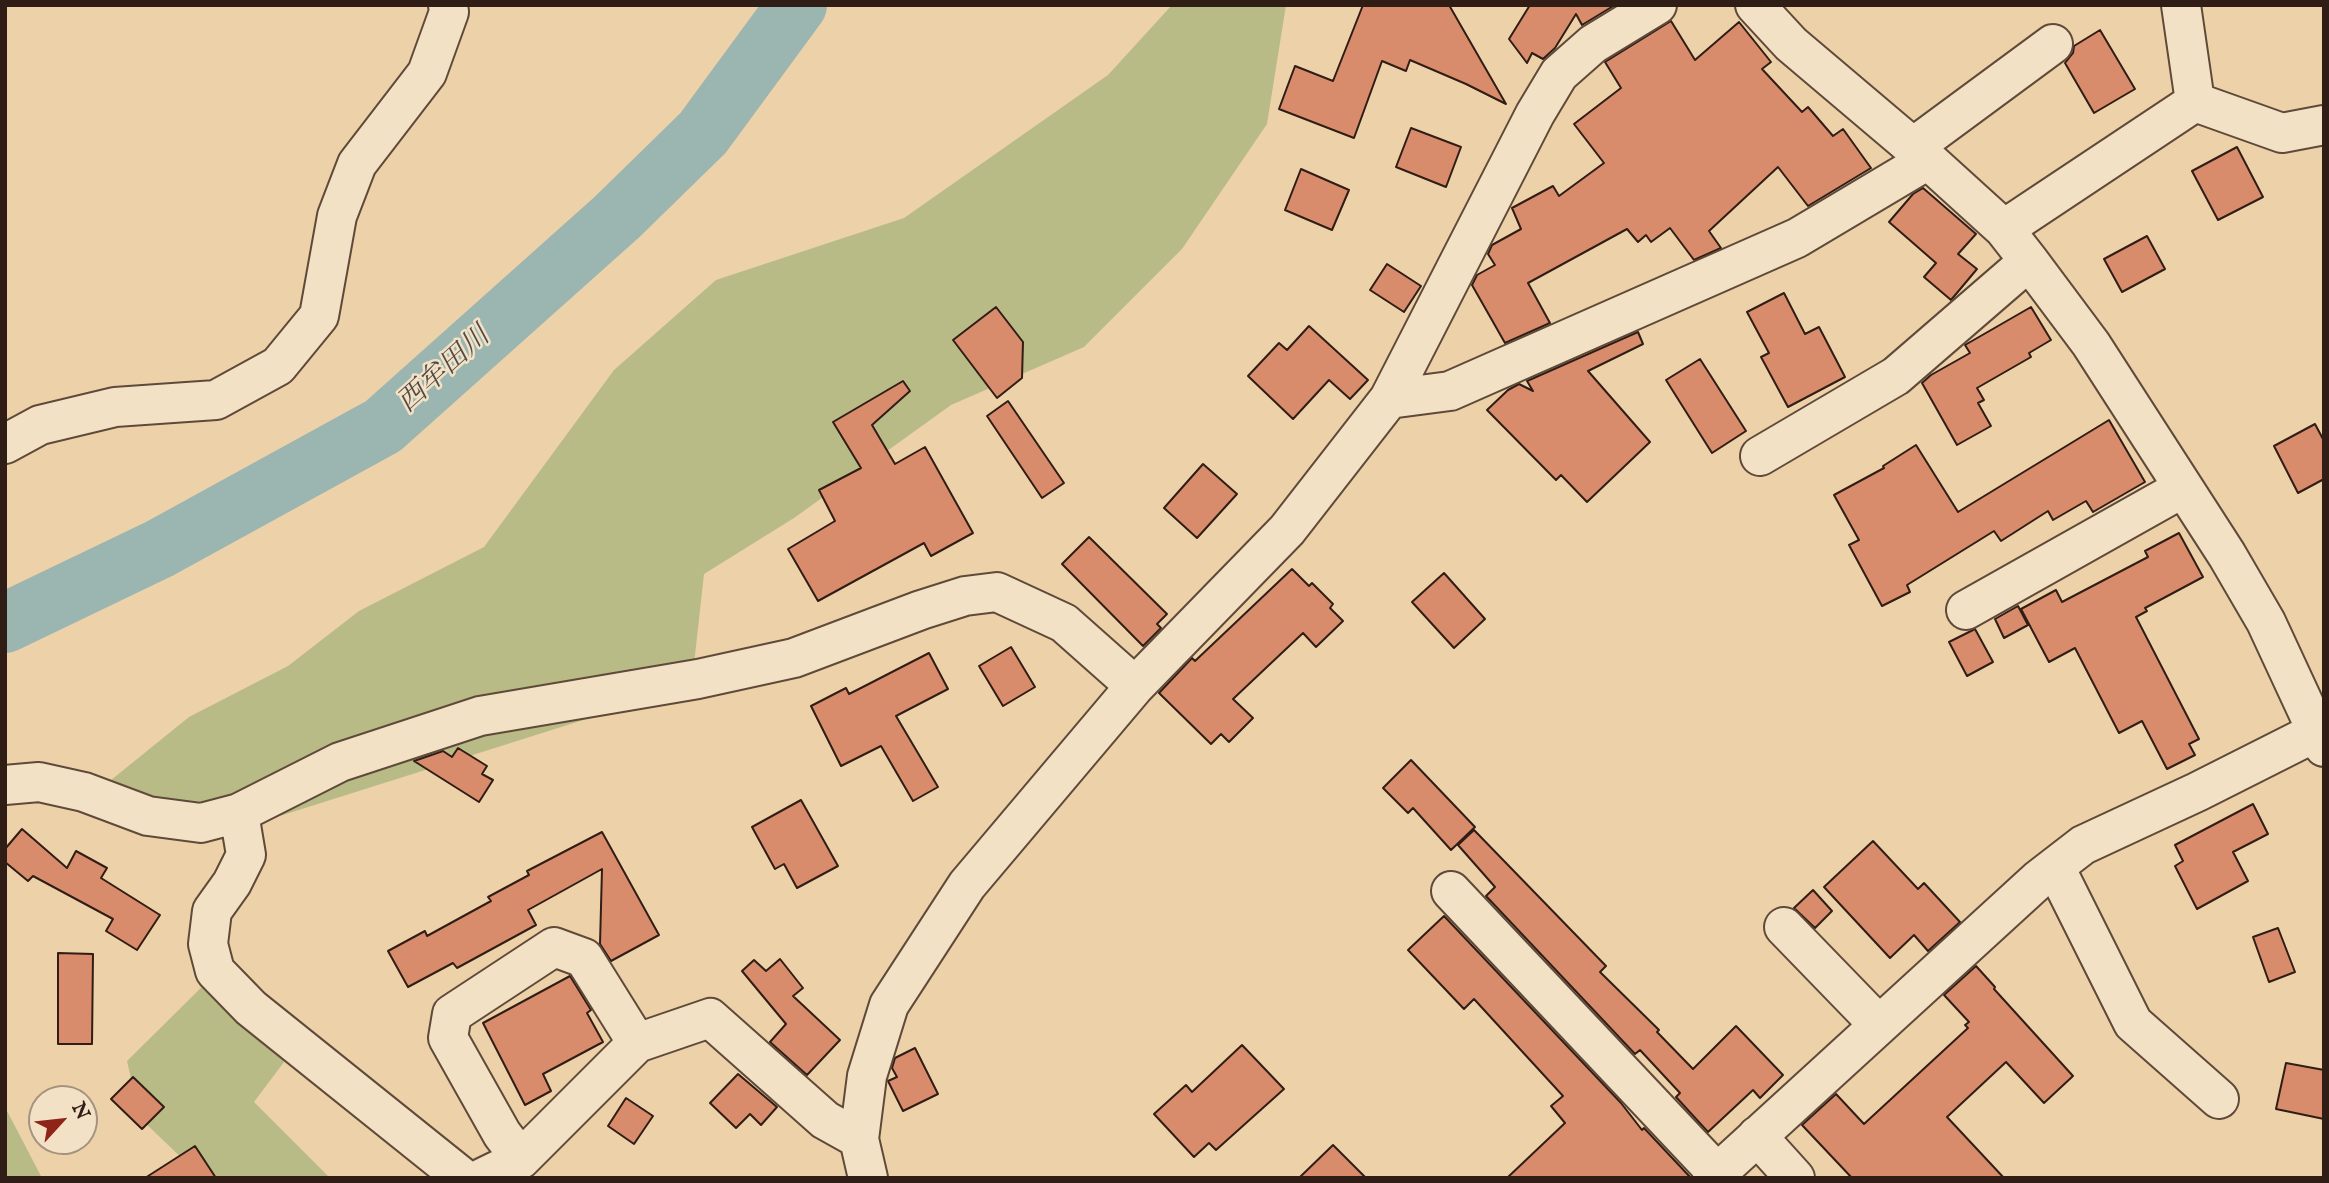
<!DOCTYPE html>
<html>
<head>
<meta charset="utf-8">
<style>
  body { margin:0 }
  #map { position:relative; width:2329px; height:1183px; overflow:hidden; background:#edd1a8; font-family:"IM FELL English",serif }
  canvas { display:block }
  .frame { position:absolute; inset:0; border:7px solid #301d15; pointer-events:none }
  .north { position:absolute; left:28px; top:1085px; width:70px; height:70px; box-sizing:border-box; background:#f3e1c6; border:2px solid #a5937f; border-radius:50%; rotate:63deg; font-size:19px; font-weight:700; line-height:28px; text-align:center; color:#301d15 }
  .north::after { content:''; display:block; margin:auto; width:24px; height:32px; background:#8f2418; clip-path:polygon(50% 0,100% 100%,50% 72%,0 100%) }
</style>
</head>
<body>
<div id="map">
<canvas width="2329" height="1183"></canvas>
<div class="frame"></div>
<div class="north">N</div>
</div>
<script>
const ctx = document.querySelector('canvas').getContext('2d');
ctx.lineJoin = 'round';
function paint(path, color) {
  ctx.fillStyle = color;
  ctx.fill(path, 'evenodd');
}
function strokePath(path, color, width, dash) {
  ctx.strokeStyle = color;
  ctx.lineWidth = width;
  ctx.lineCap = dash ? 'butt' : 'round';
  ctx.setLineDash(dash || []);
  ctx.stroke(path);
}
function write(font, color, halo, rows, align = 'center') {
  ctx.font = font + ' "IM FELL English","Noto Serif JP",serif';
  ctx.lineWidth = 5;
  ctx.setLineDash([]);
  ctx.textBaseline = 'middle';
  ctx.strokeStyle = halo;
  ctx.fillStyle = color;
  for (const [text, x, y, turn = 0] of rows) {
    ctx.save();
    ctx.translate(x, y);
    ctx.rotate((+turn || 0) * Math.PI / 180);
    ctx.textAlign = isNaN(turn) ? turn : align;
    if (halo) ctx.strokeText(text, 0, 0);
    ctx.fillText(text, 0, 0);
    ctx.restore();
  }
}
paint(new Path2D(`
  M1172,5h114l-19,119 -85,125 -98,98 -133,58 -157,113 -90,56 -13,117 -76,19 -370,117 -150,-34 94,-76 99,-51 71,-55 125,-64 130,-177 102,-90 188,-62 204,-143z
  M219,970l65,92 -30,40 76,76h-131l-8,-11 -51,-49 -13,-57z
  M5,1107l1,2 36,69h-37z`), '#b9bb86');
strokePath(new Path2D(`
  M5,623l154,-74 224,-123 234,-209 86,-84 94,-128`), '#9bb5b1', 60);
const building = new Path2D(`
  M1363,5h86l57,99 -40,-20 -56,-24 -4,11 -24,-10 -28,77 -75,-29 16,-43 38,15z
  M1530,5h85l-33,20 -6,-11 -21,34 -12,11 -11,-6 -5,10 -18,-24z
  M1671,21l24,39 44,-38 32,40 -9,7 40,43 6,-5 25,29 10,-7 28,39 -63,38 -30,-39 -69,64 12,17 -27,12 -24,-32 -19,14 -5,-7 -8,7 -11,-13 -99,54 22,40 -45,20 -33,-58 5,-10 18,-10 -7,-11 4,-9 29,-16 -9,-21 41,-22 6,10 45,-33 -30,-39 47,-36 -16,-26z
  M2100,30l35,59 -41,24 -29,-50 8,-10 1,-7z
  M1411,128l50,19 -15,40 -50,-20z
  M2237,147l26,50 -45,23 -26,-49z
  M1301,169l48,21 -17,40 -47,-20z
  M1923,188l53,46 -18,20 19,15 -26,31 -27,-23 12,-14 -47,-41 24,-28z
  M2147,236l18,33 -43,23 -18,-33z
  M1387,264l34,22 -17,26 -34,-22z
  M1784,293l21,41 14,-7 26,50 -57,30 -27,-50 8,-4 -22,-41z
  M996,307l27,35 -1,36 -25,20 -44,-58z
  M2031,307l20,33 -22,13 2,4 -54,31 7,12 -6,3 13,23 -34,19 -35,-62 9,-8 39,-22 -5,-8z
  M1309,326l59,54 -18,19 -21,-19 -36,39 -45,-43 31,-33 8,7z
  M1638,332l5,12 -55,27 62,71 -63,60 -26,-27 -5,5 -69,-70 21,-20 11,-6 14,7 -6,-10z
  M1700,359l46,72 -34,22 -46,-73z
  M903,381l7,10 -38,34 23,39 30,-17 48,86 -42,23 -7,-13 -106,58 -30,-52 47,-28 -16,-31 42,-22 -28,-46z
  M1008,401l56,82 -22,15 -55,-82z
  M2109,420l36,62 -52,30 -7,-11 -33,19 -5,-9 -47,30 -7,-10 -87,54 3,7 -28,14 -33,-61 10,-5 -25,-45 50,-27 -1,-2 33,-21 42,67z
  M2315,424l9,17v38l-26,14 -24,-47z
  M1203,464l34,30 -40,44 -33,-30z
  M2179,533l24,44 -58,31 2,3 -11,6 63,122 -10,5 6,11 -28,14 -25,-48 -23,12 -44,-85 -26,14 -28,-53 35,-19 6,12 86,-45 -3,-6z
  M1089,537l78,77 -10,10 4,4 -18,18 -81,-82z
  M1292,569l17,17 3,-3 21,21 -3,4 13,13 -27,26 -13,-14 -70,66 20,19 -24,24 -8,-8 -10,10 -52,-51 33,-35 3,3z
  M1444,573l41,46 -31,29 -42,-46z
  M2018,606l10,19 -24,13 -9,-19z
  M1975,629l18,33 -26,14 -18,-34z
  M1011,647l24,40 -32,19 -24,-40z
  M929,653l19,36 -52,27 42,71 -25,14 -32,-55 -40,20 -30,-60 35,-18 3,6 8,-4z
  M458,748l29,18 -5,8 11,6 -14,22 -65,-41 29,-10 9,6z
  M1411,760l64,67 -24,23 -38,-42 -5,5 -25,-25z
  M801,800l37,66 -41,22 -13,-24 -9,5 -23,-42z
  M2253,804l15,30 -35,18 15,29 -51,28 -22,-43 8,-5 -8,-16z
  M22,829l45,39 9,-17 31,17 -6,10 59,37 -23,35 -31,-19 7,-12 -80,-43 -5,5 -23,-19v-13z
  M1474,830l132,136 -6,6 59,58 -2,2 36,37 43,-43 47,49 -23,23 -7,-8 -45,42 -32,-35 4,-4 -40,-43 -5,4 -149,-158 9,-9 -37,-42z
  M602,832l57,103 -48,26 -11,-17 2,-75 -74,41 8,15 -79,43 -4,-5 -45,24 -20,-36 37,-20 2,5 64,-35 -3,-4 41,-22 -2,-4z
  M1873,841l45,48 6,-6 36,39 -32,29 -14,-16 -24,23 -66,-71z
  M1813,890l19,21 -17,17 -21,-20z
  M1444,916l177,187 21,27 2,-2 47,50h-184l58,-55 -14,-17 12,-10 -89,-97 -10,10 -56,-59z
  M2278,928l17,44 -26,10 -16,-45z
  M58,953l35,1 -1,90h-34z
  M780,959l23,29 -10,8 47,44 -33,35 -37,-33 16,-18 -44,-53 12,-11 12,11z
  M1976,966l19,21 -1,2 79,87 -29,27 -38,-41 -59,55 57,61h-152l-50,-53 34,-31 28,30 104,-96 -3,-3 4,-3 -25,-27z
  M570,976l21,34 -4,3 16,29 -60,32 8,17 -26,14 -42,-82z
  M1242,1045l42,44 -68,61 -7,-7 -15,14 -40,-43 32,-29 6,7z
  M915,1048l23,46 -35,17 -15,-30 9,-4 -5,-9 3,-10z
  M2286,1063l38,7v49l-48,-10z
  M738,1074l39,33 -16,18 -11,-11 -14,14 -26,-25z
  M133,1077l31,30 -22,22 -31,-30z
  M626,1098l27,18 -19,28 -26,-18z
  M1333,1145l33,33h-67z
  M195,1146l21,32h-71z`);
paint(building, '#d88c6c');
strokePath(building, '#301d15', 2);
const minor = new Path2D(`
  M1755,5l36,39 137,116 76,69 25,32 62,83 136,211 39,67 58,125
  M2181,5l14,97
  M1912,148l141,-104
  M2004,229l191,-127 87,31 42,-8
  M1389,399l61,-8 347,-153 131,-78
  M5,444l35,-19 75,-18 101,-7 62,-34 41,-50 18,-100 20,-52 70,-91 22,-61 -1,-7
  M1760,456l136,-80 133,-115
  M1966,610l217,-122
  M5,785l34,-3 45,10 64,24 53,7 38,-10 7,42 -14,28 -20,28 -4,33 7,27 36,37 212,170
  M239,813l101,-51 140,-46 218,-37 96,-21 127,-48 44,-14 32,-4 67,31 71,63
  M2055,867l78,156 86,76
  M1451,891l266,282
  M1784,927l95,98
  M1757,1136l38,42
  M521,1159l-19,-25 -54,-96 4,-24 102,-67 30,11 53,85
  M482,1178l39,-19 116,-116 73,-25 115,102 34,19
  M868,1178l-9,-39 8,-63 22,-71 78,-120 168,-199 152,-156 102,-131 146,-285 24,-40 34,-30 64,-39
  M1712,1178l327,-299 44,-34 114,-53 119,-60`);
strokePath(minor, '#5f4a3a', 42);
strokePath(minor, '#f3e1c6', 38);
write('italic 28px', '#504b44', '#f3e1c6', [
  ["西牟田川",445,371,-42]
]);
</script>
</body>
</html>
